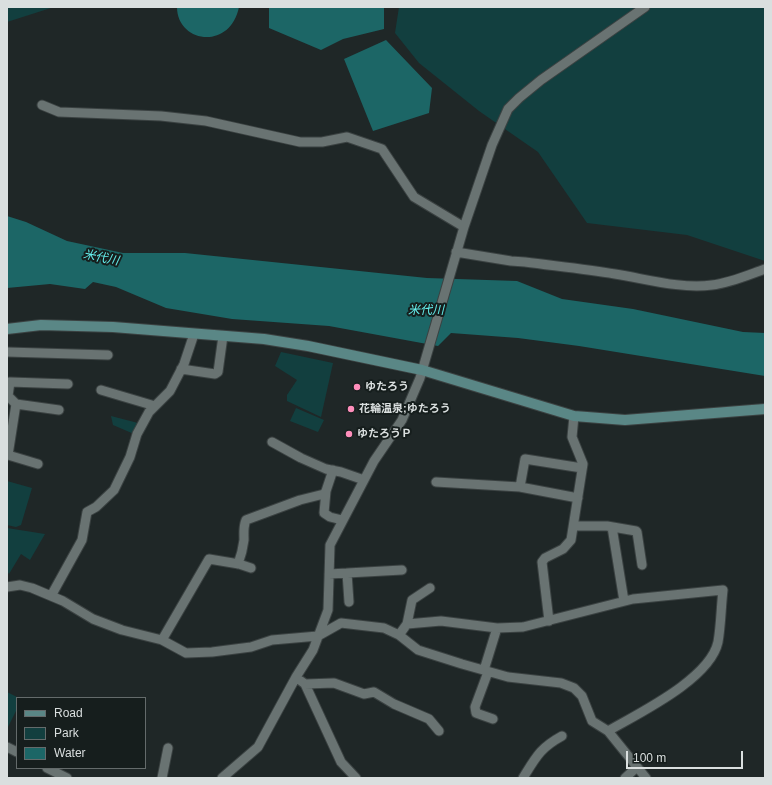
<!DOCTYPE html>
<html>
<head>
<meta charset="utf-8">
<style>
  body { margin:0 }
  #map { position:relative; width:772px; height:785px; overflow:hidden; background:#1f2727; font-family:Helvetica,sans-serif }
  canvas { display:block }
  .frame { position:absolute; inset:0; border:8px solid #dadfdf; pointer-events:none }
  .legend { position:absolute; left:16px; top:697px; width:130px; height:72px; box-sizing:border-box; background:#161e1d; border:1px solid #646b6b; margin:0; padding:5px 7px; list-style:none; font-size:12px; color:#dadfdf }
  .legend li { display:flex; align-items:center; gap:8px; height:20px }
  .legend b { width:20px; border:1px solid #646b6b }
  .scale { position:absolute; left:626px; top:751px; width:117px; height:18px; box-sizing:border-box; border:2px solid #dadfdf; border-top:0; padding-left:5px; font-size:12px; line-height:14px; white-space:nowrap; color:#dadfdf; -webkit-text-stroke:3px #161e1d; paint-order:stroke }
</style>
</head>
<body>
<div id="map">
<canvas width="772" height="785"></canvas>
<div class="frame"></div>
<ul class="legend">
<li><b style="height:5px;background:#5a8786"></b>Road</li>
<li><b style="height:11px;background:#123f3f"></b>Park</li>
<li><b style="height:11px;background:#1c6666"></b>Water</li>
</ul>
<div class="scale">100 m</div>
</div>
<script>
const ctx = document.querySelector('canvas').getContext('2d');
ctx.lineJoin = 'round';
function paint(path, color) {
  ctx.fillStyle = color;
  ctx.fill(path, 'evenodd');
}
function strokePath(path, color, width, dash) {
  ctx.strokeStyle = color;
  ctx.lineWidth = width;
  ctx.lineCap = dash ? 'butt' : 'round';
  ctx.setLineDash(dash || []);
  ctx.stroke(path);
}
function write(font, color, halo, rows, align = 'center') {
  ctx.font = font + ' Helvetica,"Noto Sans JP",sans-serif';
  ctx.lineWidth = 4;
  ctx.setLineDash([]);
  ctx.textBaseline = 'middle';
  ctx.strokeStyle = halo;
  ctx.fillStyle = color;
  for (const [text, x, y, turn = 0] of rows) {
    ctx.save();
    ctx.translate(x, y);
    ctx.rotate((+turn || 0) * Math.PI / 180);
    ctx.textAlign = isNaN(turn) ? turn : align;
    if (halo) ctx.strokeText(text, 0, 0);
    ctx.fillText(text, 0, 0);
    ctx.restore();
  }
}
paint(new Path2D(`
  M7,7h47l-47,15z
  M399,7h366v254l-78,-26 -100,-12 -49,-71 -59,-41 -60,-48 -24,-30z
  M281,352l52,11 -12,54 -34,-16v-6l10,-15 -22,-14z
  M296,408l28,12 -6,12 -28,-11z
  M111,416l27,7 -4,11 -21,-9z
  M7,481l25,7 -11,37 -5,2 -9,-2z
  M7,528l38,6 -15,26 -9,-6 -12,20 -2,-3z
  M7,692l12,6h-2v11l-10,20z`), '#123f3f');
paint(new Path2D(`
  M177,7h62c-9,44 -62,36 -62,0z
  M269,7h115v22l-41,10 -22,11 -52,-22z
  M386,40l46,48 -3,25 -56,18 -29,-72z
  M7,216l19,6 41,19 56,12h62l242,25 90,3 45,18 71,10 110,23 22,1v43l-186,-30 -61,-8 -67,-5 -13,13 -109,-20 -97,-7 -66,-11 -50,-21 -23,-5 -8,7 -35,-5 -43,4z`), '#1c6666');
const street = new Path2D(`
  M42,105l17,7 102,4 45,5 94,21h22l25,-5 35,12 32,48 50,30
  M456,252l55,9 14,1c30,4 60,7 90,12 32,5 65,15 97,11 18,-2 36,-10 53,-16
  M7,352l101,3
  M181,369l34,5 3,-2 5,-36
  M101,390l54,16
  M7,396h1l2,-14 58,2
  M8,396l8,8 -8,51 30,9
  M16,404l43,6
  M272,442l29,16 25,11 15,3 23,8
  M436,482l84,5 58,11
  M520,487l5,-28 57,9
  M326,491l-2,22 6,4 12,3
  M575,526h32l29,5 1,1 5,33
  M612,527l12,74
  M238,564c3,-8 5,-16 6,-24 0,-7 -1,-13 2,-20l54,-20 24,-6 2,-3 7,-21
  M347,573l2,29
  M329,574l73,-4
  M7,587l13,-2 12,3 31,13 30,18 29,11 40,10 24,13 26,-1 39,-5 21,-7 46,-4 23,-13 43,5 15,7 8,-11 5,-24 18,-12
  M51,596l31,-56 5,-28 9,-5 18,-17 16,-33 7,-23 12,-22 21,-21 14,-27 10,-30
  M549,621l-7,-59 3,-4 18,-9 8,-9 12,-76 -11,-27 2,-21
  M407,624l34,-3 56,7 26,-1 110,-28 90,-9c-2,17 -2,35 -5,52 -8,37 -79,71 -110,89
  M399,635l19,15 44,14 46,13 53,6 13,5 8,8 10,25 16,10 38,47
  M162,640l47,-81 30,5 12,4
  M484,670l13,-42
  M488,672l-13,35 1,6 17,6
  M301,681l4,3 36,78 15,16
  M305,684l29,-1 30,11 10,-2 20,12 35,15 10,12
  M7,747l10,5
  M47,768l20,10
  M162,778l6,-30
  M222,778l36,-31 38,-70 17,-27 15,-40 2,-65 44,-84 28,-41 18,-42 44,-151 28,-82 16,-36 11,-11 22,-18 104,-73
  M523,778c13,-21 17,-30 39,-42
  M625,778l12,-11`);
const secondary = new Path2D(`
  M7,329l34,-4 72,2 151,12 44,7 114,24 152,46 51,4 140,-11`);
strokePath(street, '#3b4242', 11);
strokePath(secondary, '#3b4242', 12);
strokePath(street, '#697372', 9);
strokePath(secondary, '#5a8786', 10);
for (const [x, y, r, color] of [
  [357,387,4,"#fe8ebb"],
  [351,409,4,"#fe8ebb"],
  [349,434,4,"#fe8ebb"]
]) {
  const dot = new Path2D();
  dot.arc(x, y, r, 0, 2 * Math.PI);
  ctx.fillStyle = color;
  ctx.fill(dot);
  strokePath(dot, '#161e1d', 1.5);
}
write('bold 11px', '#dadfdf', '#161e1d', [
  ["ゆたろう",365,387],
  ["花輪温泉;ゆたろう",359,409],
  ["ゆたろうＰ",357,434]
], 'left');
write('italic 12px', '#64edeb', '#161e1d', [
  ["米代川",101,258,11],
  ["米代川",426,311]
]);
</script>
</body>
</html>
